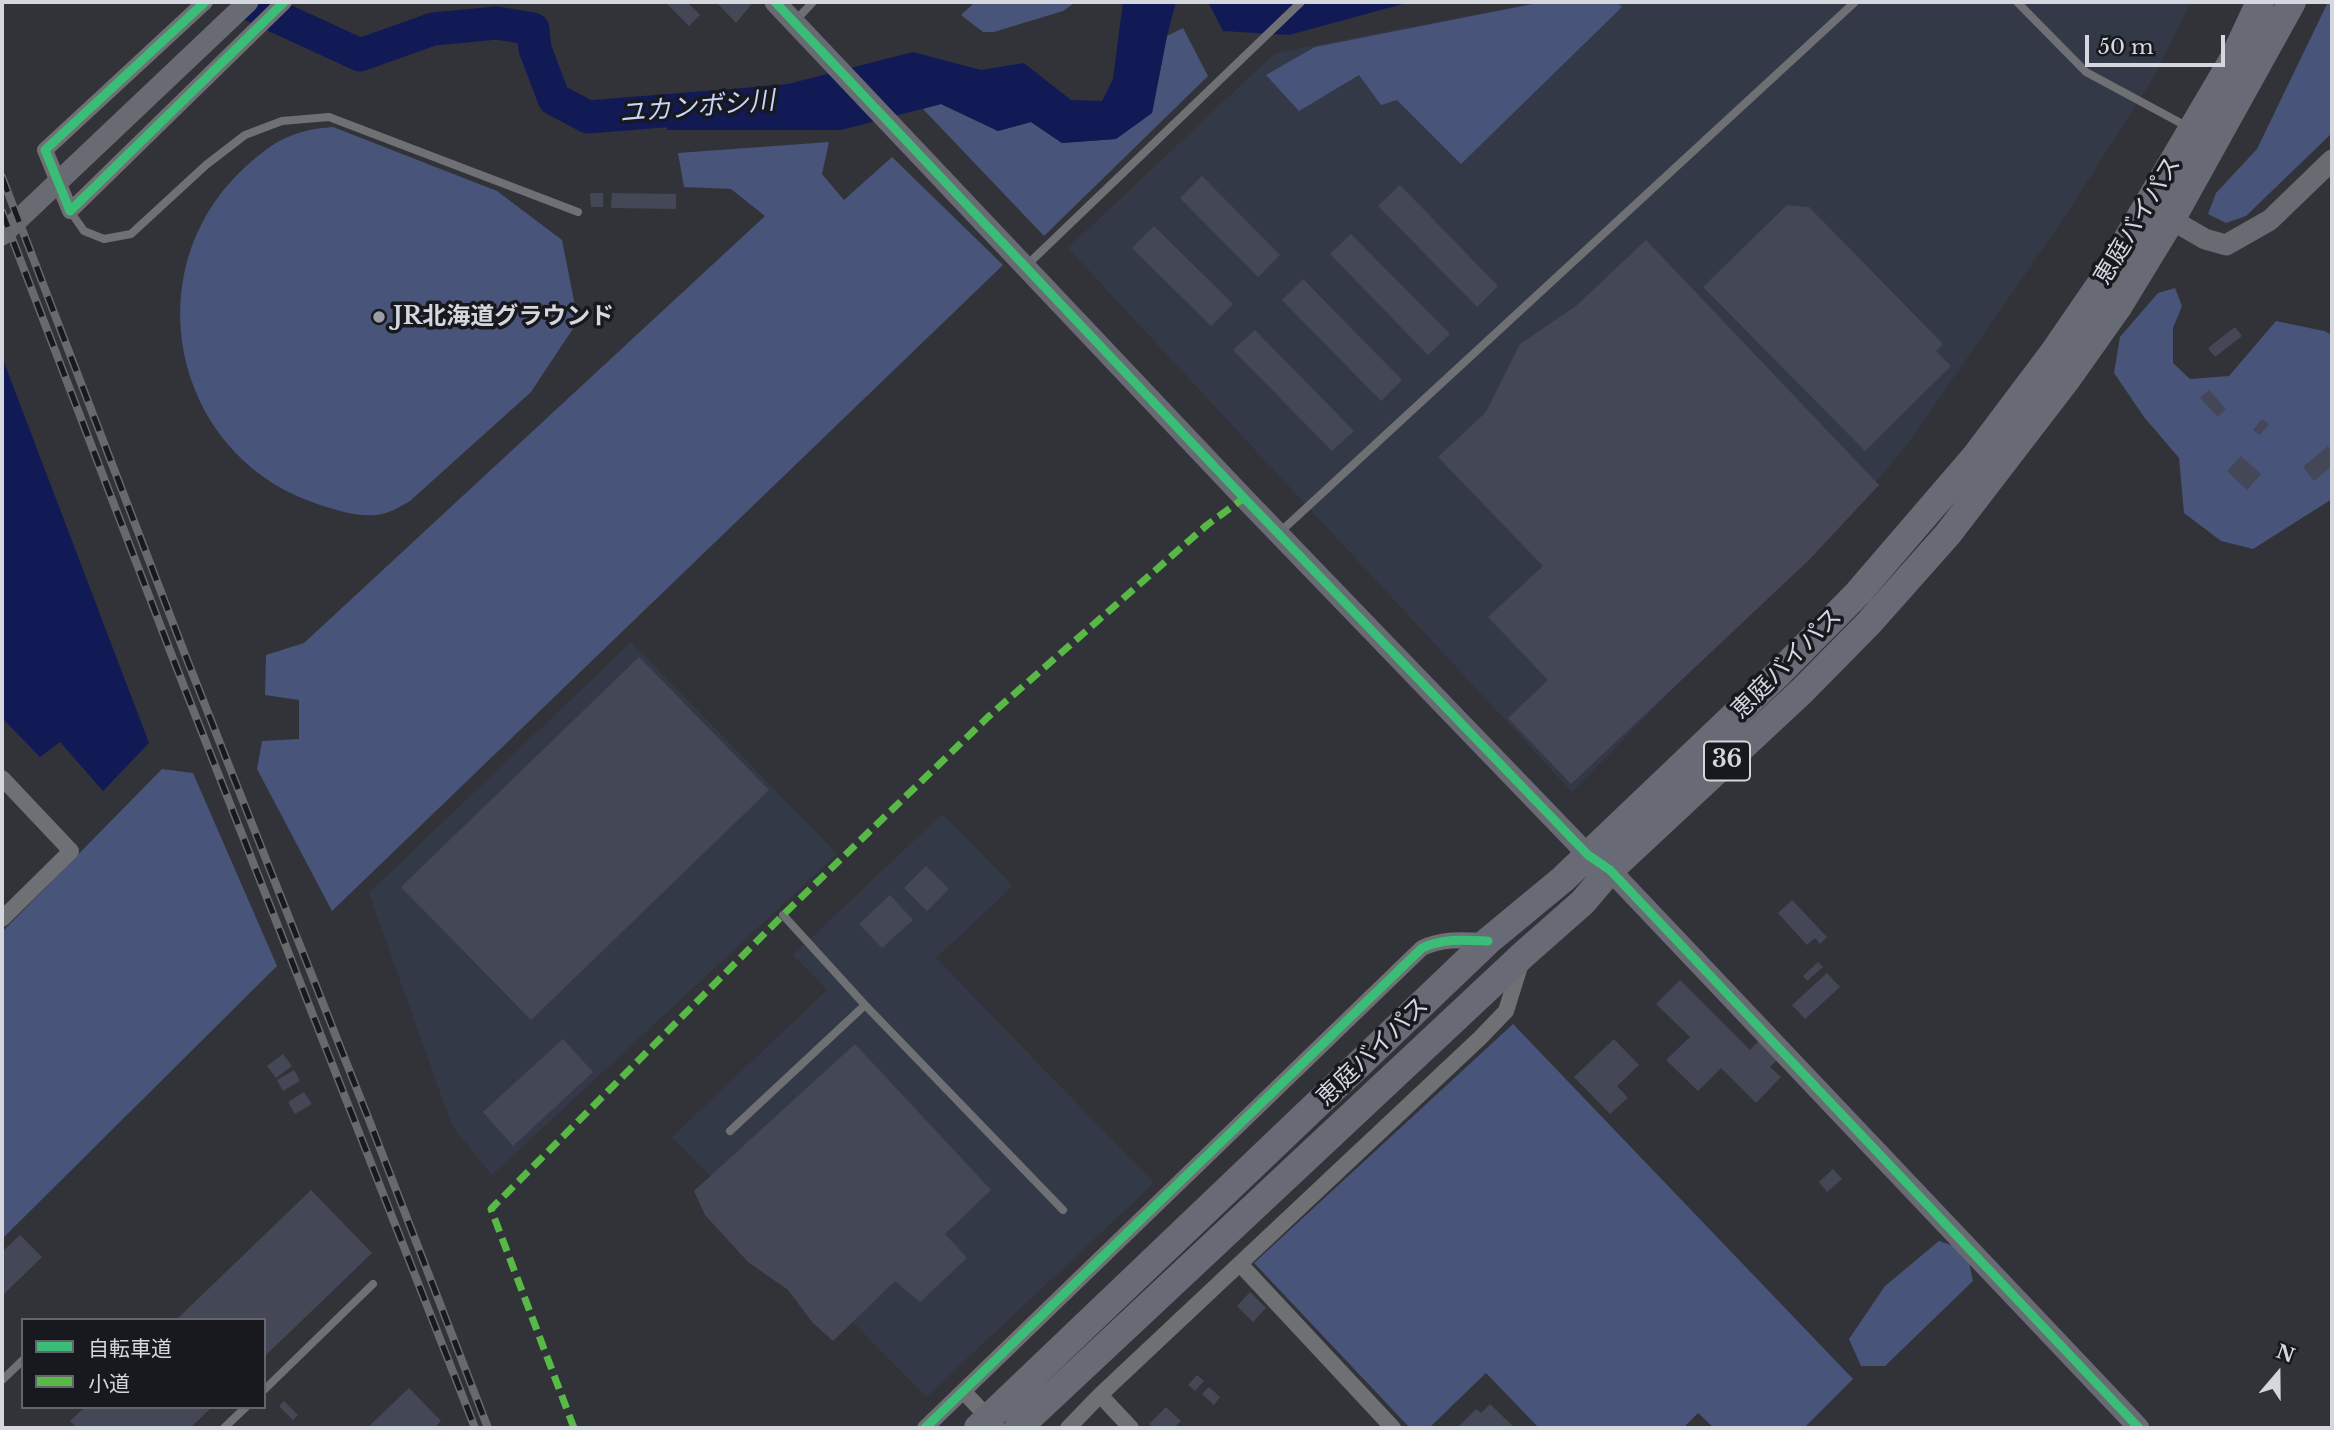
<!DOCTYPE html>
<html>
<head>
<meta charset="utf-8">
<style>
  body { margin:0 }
  #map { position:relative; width:2334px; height:1430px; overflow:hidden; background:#323338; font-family:"Libre Baskerville","Noto Sans JP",serif }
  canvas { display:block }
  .frame { position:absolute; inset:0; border:4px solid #d4d7de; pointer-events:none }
  .legend { position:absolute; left:21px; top:1318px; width:245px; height:91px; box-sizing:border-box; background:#18191e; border:2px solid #63656b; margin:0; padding:9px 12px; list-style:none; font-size:21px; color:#d4d7de }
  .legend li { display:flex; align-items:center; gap:14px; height:35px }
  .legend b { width:35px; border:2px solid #63656b }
  .north { position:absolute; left:2243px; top:1339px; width:70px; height:70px; -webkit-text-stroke:5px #18191e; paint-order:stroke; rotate:20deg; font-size:19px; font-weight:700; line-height:28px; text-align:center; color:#d4d7de }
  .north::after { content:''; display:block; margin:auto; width:24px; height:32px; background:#d4d7de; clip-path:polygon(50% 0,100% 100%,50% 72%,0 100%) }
  .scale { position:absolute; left:2085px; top:35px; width:140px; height:32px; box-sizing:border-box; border:4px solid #d4d7de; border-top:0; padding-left:9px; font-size:21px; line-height:24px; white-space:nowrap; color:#d4d7de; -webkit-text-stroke:5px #18191e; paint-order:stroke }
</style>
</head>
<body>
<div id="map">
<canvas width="2334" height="1430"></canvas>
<div class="frame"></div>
<ul class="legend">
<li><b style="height:9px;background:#3abd76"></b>自転車道</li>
<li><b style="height:9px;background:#58b947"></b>小道</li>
</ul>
<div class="north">N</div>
<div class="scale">50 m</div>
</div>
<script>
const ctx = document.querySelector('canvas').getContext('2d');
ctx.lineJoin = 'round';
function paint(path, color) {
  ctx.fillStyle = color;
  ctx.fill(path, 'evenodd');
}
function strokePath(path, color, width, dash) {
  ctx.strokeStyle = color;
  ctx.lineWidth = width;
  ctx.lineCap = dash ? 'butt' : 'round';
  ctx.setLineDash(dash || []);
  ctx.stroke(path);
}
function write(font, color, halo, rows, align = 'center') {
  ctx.font = font + ' "Libre Baskerville","Noto Sans JP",serif';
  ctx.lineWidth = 7;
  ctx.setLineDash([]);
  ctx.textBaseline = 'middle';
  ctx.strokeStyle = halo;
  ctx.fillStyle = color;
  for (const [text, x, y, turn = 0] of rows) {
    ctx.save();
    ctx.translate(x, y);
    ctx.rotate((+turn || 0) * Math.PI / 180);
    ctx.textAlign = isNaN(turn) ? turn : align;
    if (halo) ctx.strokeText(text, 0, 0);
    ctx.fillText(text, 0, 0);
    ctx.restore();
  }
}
paint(new Path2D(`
  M1539,2h652l-36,73 -89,140 -157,227 -26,32 -311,318 -504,-544 207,-195z
  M631,642l206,212 -345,321 -40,-49 -83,-233z
  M942,814l71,72 -77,72 218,225 -228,214 -254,-260 155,-147 -34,-35z`), '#343948');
paint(new Path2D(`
  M975,2h101l-13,9 -69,21h-11l-22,-17z
  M1543,2h74l5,5 -161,157 -64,-64 -16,5 -22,-30 -60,36 -33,-36 49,-28z
  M2328,2h4v131l-86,83 -20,7 -18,-9 8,-21 41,-44z
  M1183,28l25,48 -164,160 -121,-127 18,-5 57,27 33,-9 31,21 53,-4 37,-26 15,-77z
  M333,127l164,64 65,49 16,81 -47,71 -121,109c-10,6 -22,13 -34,14 -22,2 -47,-7 -67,-14 -136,-51 -173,-228 -69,-329 31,-29 50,-42 93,-45z
  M829,142l-7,32 22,26 48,-43 111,108 -671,646 -75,-142 5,-28 37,-2v-39l-34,-5 1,-40 38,-12 461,-427 -34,-27 -47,-2 -6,-34z
  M2175,288l7,18 -9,22v35l17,16 39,-3 47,-55 48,10 8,4v164l-79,50 -32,-8 -37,-28 -5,-55 -35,-41 -30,-44 6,-36 38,-44z
  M162,769l31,4 84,193 -275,273v-307z
  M1513,1024l340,355 -49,49h-90l-16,-15 -15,15h-144l-53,-55 -57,55h-19l-156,-165z
  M1939,1241l27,9 7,31 -88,85h-24l-12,-27 36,-53z`), '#485479');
paint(new Path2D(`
  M1123,2h53l-9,34 -15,77 -36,26 -54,4 -31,-21 -33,9 -57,-27 -100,26h-174l-2,-35 123,-11 125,-32 68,18 43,-7 47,37 31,1 11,-22z
  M1208,2h202l-121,33 -66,-4z
  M2,357l147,386 -46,48 -43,-49 -20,15 -38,-39z`), '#121a55');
strokePath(new Path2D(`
  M245,2l115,53 73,-26 64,-6 36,6 2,20 19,50 34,18 124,-10`), '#121a55', 33);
paint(new Path2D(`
  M665,2h22l13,13 -11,11z
  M721,2h27l3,3 -15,18 -18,-19z
  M1202,176l78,79 -22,22 -78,-79z
  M1400,185l98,101 -21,21 -99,-101z
  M590,193h13v14h-12z
  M612,193l64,1v15l-65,-1z
  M1787,205l22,2 134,137 -7,7 15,15 -86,85 -162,-164z
  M1154,226l79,78 -22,22 -79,-78z
  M1351,234l99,100 -22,21 -98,-101z
  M1646,240l233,245 -70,75 -238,224 -63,-66 40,-38 -60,-63 55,-51 -105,-109 48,-45 34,-68 56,-38z
  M1303,279l99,101 -21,21 -99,-101z
  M2235,327l7,9 -27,21 -7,-9z
  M1255,330l99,101 -22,20 -99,-101z
  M2209,390l17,19 -8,8 -18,-19z
  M2262,419l7,5 -9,11 -7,-5z
  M2328,446l4,5v15l-18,15 -11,-14z
  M2241,456l20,18 -14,16 -20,-19z
  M639,657l130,133 -238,230 -130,-133z
  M926,866l23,23 -22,22 -23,-23z
  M890,895l23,25 -31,28 -23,-24z
  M1792,900l35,37 -7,7 -5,-6 -8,7 -29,-32z
  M1818,962l5,5 -16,14 -4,-5z
  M1827,973l13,14 -35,32 -13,-14z
  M1680,980l70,70 11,-12 19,19 -10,10 11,10 -25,26 -35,-35 -23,23 -32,-31 24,-23 -34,-33z
  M563,1039l30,33 -80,74 -30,-34z
  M1614,1039l25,26 -22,21 11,12 -18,16 -36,-37z
  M855,1044l136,146 -46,44 22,24 -47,44 -25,-21 -62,60 -20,-18 -25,-33 -40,-28 -43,-47 -11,-24z
  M283,1054l9,12 -16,12 -9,-12z
  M294,1070l6,11 -17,10 -6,-11z
  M304,1092l8,12 -17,10 -7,-12z
  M1833,1169l9,10 -15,13 -8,-10z
  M311,1190l61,63 -108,104v-37h-88z
  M20,1235l22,22 -40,39v-44z
  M1250,1292l16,16 -13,14 -16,-16z
  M1197,1375l7,6 -9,10 -7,-6z
  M1209,1387l11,10 -6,8 -12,-11z
  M409,1388l32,33 -7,7h-67z
  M284,1401l14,14 -5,5 -14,-14z
  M1490,1404l25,24h-58l19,-19 5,4z
  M85,1407h127l-22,21h-113l-7,-7z
  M1166,1407l15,14 -7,7h-20l-5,-4z`), '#434756');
strokePath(new Path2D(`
  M2017,2l69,70 102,55
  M795,21l18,-19
  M70,211l14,20 20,8 27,-5 75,-69 39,-30 37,-14 47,-4 249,95
  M1026,266l275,-264
  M1279,533l576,-531
  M783,915l82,90 198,205
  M730,1131l135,-126
  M2,1380l21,-20
  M264,1390l109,-106
  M224,1428l22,-21`), '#6f7074', 8);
strokePath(new Path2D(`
  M205,2l-160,148 25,61 214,-209
  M2,778l69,73 -69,68
  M1240,1264l153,164
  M964,1392l34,36
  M1100,1395l31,33
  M925,1428l497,-480c22,-10 43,-8 66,-7
  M1068,1428l32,-33 380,-357 26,-27 15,-48`), '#6f7074', 16);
strokePath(new Path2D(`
  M775,2l469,496 344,357 22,15 529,558
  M2160,213l45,26 21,6 44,-25 62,-60
  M2,235l246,-233`), '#696b73', 21);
strokePath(new Path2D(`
  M978,1428l510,-487 75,-62 217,-207 78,-79 117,-136 79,-105 48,-70 132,-224 26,-56
  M1018,1428l506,-474 59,-52 27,-32 192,-179 67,-68 79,-89 119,-155 51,-72 53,-87 121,-218`), '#686a76', 28);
const rail = new Path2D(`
  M2,177l184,480 185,468 117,303
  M2,212l172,449 301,767`);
strokePath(rail, '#68696d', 8);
strokePath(rail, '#18191e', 5, [16]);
strokePath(new Path2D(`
  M574,1428l-83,-219 292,-294 205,-198 219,-192 37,-27`), '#58b947', 7, [14, 7]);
strokePath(new Path2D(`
  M205,2l-160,148 25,61 214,-209
  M775,2l469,496 344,357 22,15 529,558
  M925,1428l497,-480c22,-10 43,-8 66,-7`), '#3abd76', 9);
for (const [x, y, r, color] of [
  [379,317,7,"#9b9ea4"]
]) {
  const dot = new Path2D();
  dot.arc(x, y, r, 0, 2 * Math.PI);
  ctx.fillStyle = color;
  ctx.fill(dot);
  strokePath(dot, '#18191e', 2.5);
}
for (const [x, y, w] of [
  [1727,761,46]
]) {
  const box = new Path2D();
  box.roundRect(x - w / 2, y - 19.5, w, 39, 5);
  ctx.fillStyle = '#18191e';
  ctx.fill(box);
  strokePath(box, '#d4d7de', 2);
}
write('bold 23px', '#d4d7de', null, [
  ["36",1727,761]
]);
write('24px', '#d4d7de', '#18191e', [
  ["恵庭バイパス",2138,221,-59],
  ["恵庭バイパス",1787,664,-45],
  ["恵庭バイパス",1373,1052,-44]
]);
write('bold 24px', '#d4d7de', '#18191e', [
  ["JR北海道グラウンド",393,317]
], 'left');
write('italic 26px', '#c6d5fd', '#18191e', [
  ["ユカンボシ川",697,108,-5]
]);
</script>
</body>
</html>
